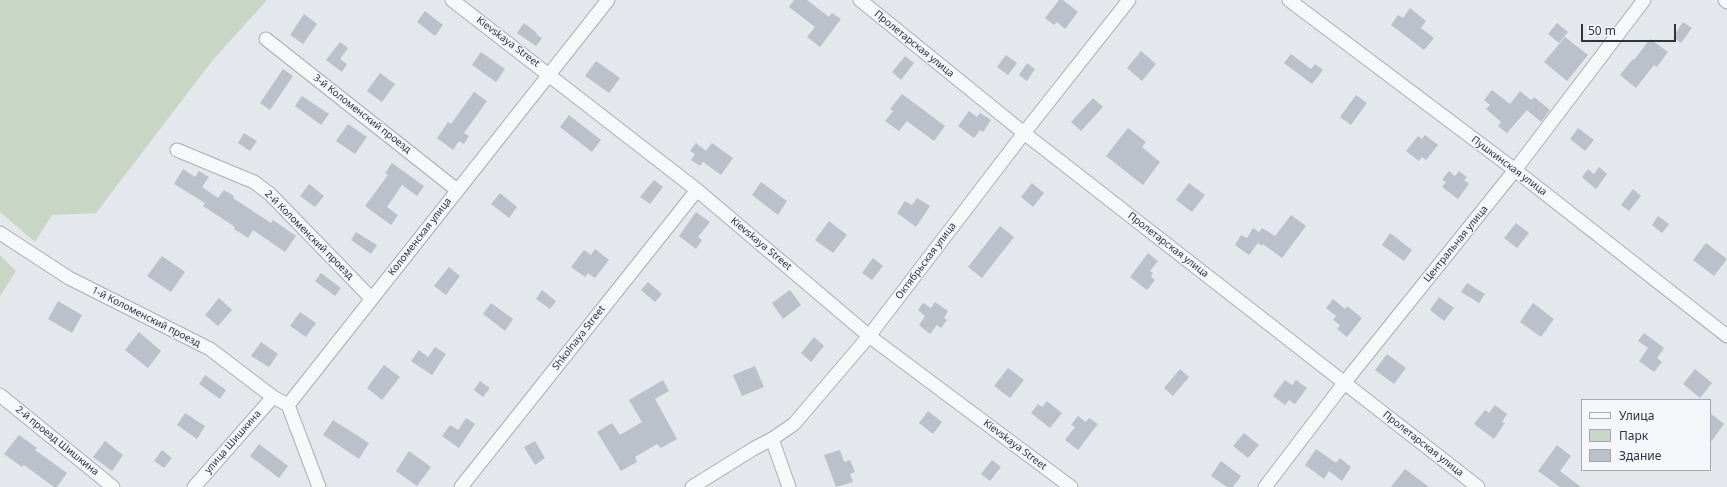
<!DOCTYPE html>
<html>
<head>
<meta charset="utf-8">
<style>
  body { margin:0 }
  #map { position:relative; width:1727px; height:487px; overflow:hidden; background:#e4e7ec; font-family:"Noto Sans",sans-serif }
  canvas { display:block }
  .legend { position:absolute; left:1581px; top:399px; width:130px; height:72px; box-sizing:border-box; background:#f4f6f9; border:1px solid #a4a8b1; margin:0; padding:5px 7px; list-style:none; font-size:12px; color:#2b3445 }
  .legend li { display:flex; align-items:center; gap:8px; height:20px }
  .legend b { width:20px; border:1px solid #a4a8b1 }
  .scale { position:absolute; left:1581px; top:24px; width:95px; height:18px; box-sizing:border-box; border:2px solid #2b3445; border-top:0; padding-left:5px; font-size:12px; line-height:14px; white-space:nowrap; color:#2b3445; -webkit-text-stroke:3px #f4f6f9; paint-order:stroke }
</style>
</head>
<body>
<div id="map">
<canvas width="1727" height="487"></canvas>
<ul class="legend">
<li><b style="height:5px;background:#f7f8fa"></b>Улица</li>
<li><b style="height:11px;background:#c9d6c5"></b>Парк</li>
<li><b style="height:11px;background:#bbc0ca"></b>Здание</li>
</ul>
<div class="scale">50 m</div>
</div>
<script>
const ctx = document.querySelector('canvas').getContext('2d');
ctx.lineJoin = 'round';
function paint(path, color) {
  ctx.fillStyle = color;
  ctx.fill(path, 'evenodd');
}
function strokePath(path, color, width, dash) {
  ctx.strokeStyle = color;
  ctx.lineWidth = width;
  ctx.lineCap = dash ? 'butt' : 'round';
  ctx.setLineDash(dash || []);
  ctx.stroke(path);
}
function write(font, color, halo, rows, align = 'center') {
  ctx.font = font + ' "Noto Sans",sans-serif';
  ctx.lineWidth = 3;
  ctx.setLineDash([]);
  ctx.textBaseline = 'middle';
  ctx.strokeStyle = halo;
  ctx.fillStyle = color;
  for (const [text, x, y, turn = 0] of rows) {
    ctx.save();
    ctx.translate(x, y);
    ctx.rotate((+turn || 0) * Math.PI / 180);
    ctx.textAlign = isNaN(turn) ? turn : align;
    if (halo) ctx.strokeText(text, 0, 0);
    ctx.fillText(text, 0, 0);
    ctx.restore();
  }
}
paint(new Path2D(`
  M0,0h267l-55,61 -116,152 -44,2 -17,27 -35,-30z
  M0,255l16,16 -16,25z`), '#c9d6c5');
paint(new Path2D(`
  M794,0h13l22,17 3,-4 9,6 -21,28 -13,-10 8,-10 -26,-20z
  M1059,0h4l15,12 -13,17 -8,-7 -3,3 -9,-7z
  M1410,8l16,13 -5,7 13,10 -10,12 -33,-25 7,-10 5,3z
  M425,11l18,14 -8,11 -18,-14z
  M304,14l13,10 -14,20 -13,-9z
  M1683,22l9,6 -11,15 -8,-6z
  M524,23l13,10 -1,1 6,4 -6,8 -19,-13z
  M1557,23l11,9 -9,11 -11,-9z
  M1565,37l23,18 -21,26 -23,-19z
  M1650,39l18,13 -11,15 -3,-2 -18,23 -16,-13 13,-16 1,1z
  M340,42l8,6 -8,11 7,5 -5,8 -16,-12z
  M1141,51l15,13 -14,17 -15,-13z
  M481,52l24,17 -9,13 -24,-17z
  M1291,54l20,15 4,-5 8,6 -11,14 -28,-21z
  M1006,55l11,8 -9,12 -11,-8z
  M905,56l9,7 -13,17 -9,-8z
  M596,61l24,17 -11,15 -24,-17z
  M1027,63l8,6 -8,12 -8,-6z
  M283,69l10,7 -23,34 -10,-7z
  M380,73l15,11 -13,18 -15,-11z
  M1492,90l18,14 10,-13 11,9 3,-3 16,13 -9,12 -14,-12 -20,23 -9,-7 3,-4 -15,-13 4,-4 -6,-5z
  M474,92l13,9 -23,32 5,3 -5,8 -5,-3 -6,9 -16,-12 11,-16 3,2z
  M902,94l43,32 -11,15 -27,-20 -8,10 -14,-10 8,-10 -3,-2z
  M1356,95l11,8 -16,22 -11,-8z
  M302,96l27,18 -8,11 -26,-19z
  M1093,98l10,9 -22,24 -10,-9z
  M969,111l8,6 3,-4 11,7 -8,12 -3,-2 -6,8 -16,-12z
  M569,115l32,25 -9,12 -32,-25z
  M348,124l19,13 -12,17 -19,-13z
  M1128,128l18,14 -4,5 18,15 -17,23 -37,-29z
  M1578,128l16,12 -9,11 -15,-12z
  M244,133l13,8 -7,10 -12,-8z
  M1425,135l13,10 -12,15 -4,-3 -3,4 -13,-10 12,-15 4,3z
  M696,143l10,8 6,-8 21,15 -12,17 -18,-13 -3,4 -9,-6 4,-6 -5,-3z
  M392,163l32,23 -7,10 -15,-11 -15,22 11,8 -7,10 -26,-19 23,-31 -3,-2z
  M1599,167l8,7 -11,15 -14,-12 6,-8 6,5z
  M183,169l12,8 4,-6 10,6 -7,10 16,11 6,-8 10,6 -1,2 38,25 2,-3 23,16 -11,16 -32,-22 -5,8 -14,-9 1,-2 -32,-21 2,-3 -31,-19z
  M1449,171l6,5 4,-5 8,6 -3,3 5,4 -11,15 -16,-12 4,-5 -4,-2z
  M654,180l9,7 -13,17 -10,-7z
  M761,182l26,19 -9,14 -26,-20z
  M1032,183l12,10 -11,14 -12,-10z
  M1189,183l16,12 -13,17 -16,-12z
  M309,184l15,12 -9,11 -15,-11z
  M1633,189l8,7 -12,15 -8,-6z
  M500,193l17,14 -8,11 -18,-14z
  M917,198l13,8 -14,21 -19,-14 8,-12 7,4z
  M696,212l14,10 -12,15 4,3 -6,9 -17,-13z
  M1291,215l15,11 -24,32 -19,-14 -1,2 -4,-3 -9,12 -14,-10 6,-10 6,3 6,-10 6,4 3,-4 13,8z
  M1658,216l11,8 -7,9 -10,-8z
  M829,221l18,14 -14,18 -18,-13z
  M1516,223l13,10 -12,15 -13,-10z
  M1000,226l14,11 -32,41 -14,-11z
  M356,232l21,13 -6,9 -20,-14z
  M1390,233l22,17 -8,11 -22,-16z
  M1706,243l21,16 -13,17 -21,-16z
  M595,249l14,11 -14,18 -7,-5 -3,4 -14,-10 13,-17 7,5z
  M1148,253l10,8 -8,10 3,2 -2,4 4,3 -8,10 -17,-13z
  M162,256l23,16 -14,20 -24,-16z
  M873,258l10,8 -11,14 -10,-7z
  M449,267l11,9 -14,19 -12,-9z
  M321,273l20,15 -6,8 -20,-15z
  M648,282l14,12 -7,8 -14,-12z
  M1467,283l18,11 -6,9 -18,-11z
  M542,290l14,11 -6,8 -14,-10z
  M790,290l11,15 -18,14 -11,-16z
  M1439,297l15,11 -10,13 -14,-11z
  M219,298l13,12 -14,16 -13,-11z
  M1333,299l12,10 2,-3 15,12 -15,19 -10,-8 3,-4 -7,-5 3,-4 -10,-8z
  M58,301l24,14 -10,18 -24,-14z
  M935,302l13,9 -4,7 3,2 -6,8 -4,-3 -7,9 -11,-9 6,-9 -7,-6 5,-7 8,5z
  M491,303l22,16 -8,12 -22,-17z
  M1533,303l21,16 -13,18 -21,-15z
  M300,312l16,11 -10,14 -16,-11z
  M139,332l22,19 -13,17 -23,-18z
  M1644,333l20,15 -7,10 5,4 -8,10 -15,-11 9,-13 -10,-7z
  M814,337l10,9 -13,16 -10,-9z
  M261,342l17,12 -9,13 -18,-11z
  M435,347l11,7 -14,21 -21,-14 8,-11 9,7z
  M1387,354l19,14 -12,16 -19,-14z
  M384,365l16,12 -18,23 -15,-12z
  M755,366l9,21 -22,9 -9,-21z
  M1008,368l16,12 -14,18 -16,-12z
  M1180,369l9,8 -16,19 -9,-8z
  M1695,369l17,14 -12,15 -17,-14z
  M205,375l21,15 -6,9 -21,-15z
  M663,380l6,11 -14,8 22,40 -16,9 -4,-4 -22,13 2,5 -16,9 -24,-39 15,-9 8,12 22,-13 -13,-22z
  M1285,380l7,5 4,-5 11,8 -12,16 -6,-4 -4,5 -12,-9z
  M480,381l10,7 -7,9 -9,-7z
  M1047,401l15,12 -12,15 -19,-15 7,-9 4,3z
  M1495,405l12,9 -5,8 3,1 -11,16 -20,-15 11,-14 4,3z
  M928,411l14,11 -9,12 -14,-11z
  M185,413l20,13 -8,13 -20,-14z
  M1710,413l14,11 -14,19z
  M1078,416l8,6 3,-4 9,6 -20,26 -13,-10 10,-13 -4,-2z
  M466,418l9,6 -16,24 -17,-12 8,-11 8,5z
  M333,420l36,23 -10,16 -36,-24z
  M1244,433l15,12 -11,13 -15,-12z
  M19,435l18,13 -2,2 32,23 -10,14h-3l-30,-22 -2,2 -18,-13z
  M105,441l18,14 -11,16 -19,-14z
  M535,441l10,17 -10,7 -11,-18z
  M259,444l29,22 -9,12 -29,-22z
  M1557,445l14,11 -11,15 21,16h-21l-22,-16z
  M1316,449l20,14 4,-5 11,9 -9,14 -13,-10 -5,8 -19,-14z
  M162,450l10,8 -8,10 -10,-7z
  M840,450l4,12 6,-2 5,12 -5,2 3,8 -17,5 -12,-32z
  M409,451l22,16 -14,19 -21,-15z
  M992,460l9,7 -11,14 -9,-7z
  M1221,461l20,15 -8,11h-6l-16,-11z
  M1405,469l24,18h-38z`), '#bbc0ca');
const minor = new Path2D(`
  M452,0l245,190 172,146 202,151
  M860,0l164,133 454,354
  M1289,0l226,170 212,166
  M1725,0l2,2
  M266,39l191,151
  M177,150l77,32 16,12 101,104
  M0,233l69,45 141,71 63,48 15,8
  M0,395l113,92
  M772,439l17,48
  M194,487l79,-90
  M319,487l-31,-82 320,-405
  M461,487l236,-297
  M692,487l61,-38 19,-10 22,-15 75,-88 155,-203 105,-133
  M1265,487l80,-105 170,-212 129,-170`);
strokePath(minor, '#a9aeb7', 15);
strokePath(minor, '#f7f8fa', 13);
write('10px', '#2b3445', '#f4f6f9', [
  ["Kievskaya Street",508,42,37],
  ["Пролетарская улица",914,44,39],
  ["3-й Коломенский проезд",362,114,38],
  ["Пушкинская улица",1509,166,37],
  ["2-й Коломенский проезд",309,235,45],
  ["Коломенская улица",420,237,-52],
  ["Kievskaya Street",761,244,40],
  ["Центральная улица",1456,244,-51],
  ["Пролетарская улица",1168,245,38],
  ["Октябрьская улица",926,261,-53],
  ["1-й Коломенский проезд",146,317,27],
  ["Shkolnaya Street",579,338,-52],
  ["2-й проезд Шишкина",57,441,39],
  ["улица Шишкина",233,442,-49],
  ["Пролетарская улица",1423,444,38],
  ["Kievskaya Street",1015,445,37]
]);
</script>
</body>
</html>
